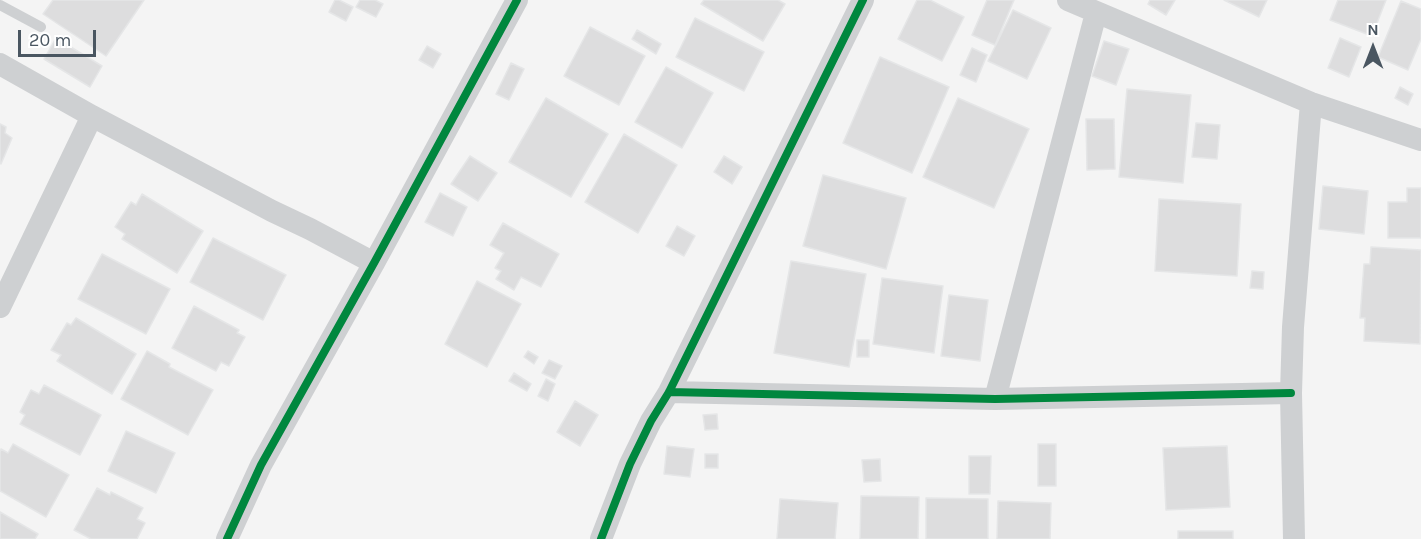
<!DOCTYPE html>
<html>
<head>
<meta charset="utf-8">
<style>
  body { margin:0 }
  #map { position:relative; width:1421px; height:539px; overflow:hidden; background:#f4f4f4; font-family:Karla,sans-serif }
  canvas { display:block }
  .north { position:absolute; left:1343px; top:18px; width:60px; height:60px; -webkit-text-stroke:4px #fff; paint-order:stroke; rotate:0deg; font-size:16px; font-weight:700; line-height:24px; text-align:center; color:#4a5661 }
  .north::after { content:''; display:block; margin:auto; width:21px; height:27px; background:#4a5661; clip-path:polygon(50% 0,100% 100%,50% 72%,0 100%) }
  .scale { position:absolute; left:18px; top:30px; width:78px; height:27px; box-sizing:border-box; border:3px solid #4a5661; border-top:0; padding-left:8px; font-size:18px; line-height:21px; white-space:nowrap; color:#4a5661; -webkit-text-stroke:4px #fff; paint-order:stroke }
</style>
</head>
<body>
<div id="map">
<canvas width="1421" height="539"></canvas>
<div class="north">N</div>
<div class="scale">20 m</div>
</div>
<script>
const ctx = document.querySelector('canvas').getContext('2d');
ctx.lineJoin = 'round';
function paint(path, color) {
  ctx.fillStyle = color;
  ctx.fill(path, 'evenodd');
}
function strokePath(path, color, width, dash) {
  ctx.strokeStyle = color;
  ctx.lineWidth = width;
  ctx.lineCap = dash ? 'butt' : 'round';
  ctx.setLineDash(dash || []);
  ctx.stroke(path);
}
const building = new Path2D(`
  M53,0h91l-38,56 -63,-42z
  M335,0h4l14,7 -7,14 -17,-9z
  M360,0h15l8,4 -7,13 -20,-10z
  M704,0h74l7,4 -22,37 -62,-37z
  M917,0h13l34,17 -22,44 -44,-22z
  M987,0h27l-19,45 -23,-10z
  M1150,0h25l-9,15 -18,-11z
  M1224,0h43l-8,17z
  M1338,0h48l-14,36 -42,-16z
  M1401,1l20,8v30l-13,31 -30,-13z
  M1013,10l38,18 -24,51 -39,-18z
  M695,18l69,34 -20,39 -68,-34z
  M590,27l55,29 -26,49 -55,-29z
  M637,30l24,14 -5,10 -24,-15z
  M56,38l46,28 -12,21 -46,-28z
  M1340,38l21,9 -12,30 -21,-9z
  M1104,41l25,8 -13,36 -24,-9z
  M427,46l14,8 -8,14 -14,-8z
  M972,48l15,7 -11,27 -16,-7z
  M880,57l69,30 -37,86 -69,-30z
  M511,63l13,6 -15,31 -13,-6z
  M666,67l47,26 -31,55 -47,-26z
  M1400,87l13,7 -5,11 -13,-7z
  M1127,89l64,6 -8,88 -64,-6z
  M546,98l62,36 -37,63 -62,-35z
  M958,98l71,31 -35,79 -71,-31z
  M1086,119h28l1,50 -28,1z
  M1196,123l24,2 -3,34 -25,-2z
  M0,124l6,3 -1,6 7,5 -11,26 -1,-1z
  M624,134l53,31 -39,68 -53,-31z
  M470,156l27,17 -19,28 -27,-17z
  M724,156l18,11 -10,17 -18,-12z
  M823,175l83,23 -20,71 -83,-23z
  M1323,186l45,5 -4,43 -45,-5z
  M1407,188h14v50h-33v-36h19z
  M440,193l27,14 -14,29 -28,-14z
  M142,194l61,37 -26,42 -55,-34 3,-5 -10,-7 16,-25 5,3z
  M1159,199l82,5 -4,72 -82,-5z
  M503,223l56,31 -18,33 -20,-10 -7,13 -18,-11 5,-8 -6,-3 9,-15 -14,-8z
  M677,226l18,10 -11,20 -18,-10z
  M213,238l73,37 -23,45 -73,-38z
  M1371,247l50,3 -1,94 -56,-3 1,-23h-5l4,-54h6z
  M102,254l68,35 -24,45 -68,-35z
  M791,261l75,13 -17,93 -75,-14z
  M1252,271l12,1 -1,17 -13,-1z
  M882,278l61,8 -9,67 -61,-9z
  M477,281l44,23 -34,63 -42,-23z
  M949,295l39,5 -8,61 -39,-5z
  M194,306l45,24 -2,3 8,4 -16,29 -8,-4 -5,9 -44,-23z
  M76,318l60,36 -24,40 -55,-33 4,-6 -10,-5 16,-27 4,2z
  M857,340h12v17h-12z
  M147,351l23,13 -1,3 44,23 -25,45 -67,-36z
  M528,351l10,6 -4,7 -10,-7z
  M549,360l13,6 -7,13 -13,-6z
  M514,373l17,11 -4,7 -18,-10z
  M546,379l9,5 -7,17 -10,-5z
  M44,385l57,30 -21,40 -60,-31 5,-9 -5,-3 11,-22 8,4z
  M575,401l23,14 -18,31 -23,-14z
  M717,414l1,15 -13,1 -2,-15z
  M126,431l49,22 -19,40 -48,-22z
  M13,444l56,31 -23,42 -46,-26v-39l1,-3 7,4z
  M1038,444h18v42h-18z
  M667,446l27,3 -4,28 -26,-3z
  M1227,446l3,61 -64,3 -3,-62z
  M705,454h13v14h-13z
  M969,456h22l-1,38h-21z
  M880,459l1,22 -17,1 -2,-22z
  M97,488l13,7 1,-3 32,16 -6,11 8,4 -8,16h-46l-17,-9z
  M861,496l58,1 -1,42h-58z
  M926,498l62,1v40h-62z
  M780,499l58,4 -3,36h-58z
  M998,501l53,2 -1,36h-53z
  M0,512l38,22 -3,5h-35z
  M1178,531h55v8h-55z`);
paint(building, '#ddddde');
strokePath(building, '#e5e6e7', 1.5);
strokePath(new Path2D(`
  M0,5l41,22`), '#ced0d2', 10);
strokePath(new Path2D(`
  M1068,0l243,103 110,37
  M0,64l92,52 180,95 38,18 64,34
  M0,307l92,-191
  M669,392l326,7 296,-6
  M995,399l101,-386
  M227,539l34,-74 113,-202 143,-263
  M601,539l29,-75 21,-43 18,-29 194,-392
  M1294,539l-3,-146 2,-66 18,-224`), '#ced0d2', 22);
strokePath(new Path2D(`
  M669,392l326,7 296,-6
  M227,539l34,-74 113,-202 143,-263
  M601,539l29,-75 21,-43 18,-29 194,-392`), '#00873e', 8);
</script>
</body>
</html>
